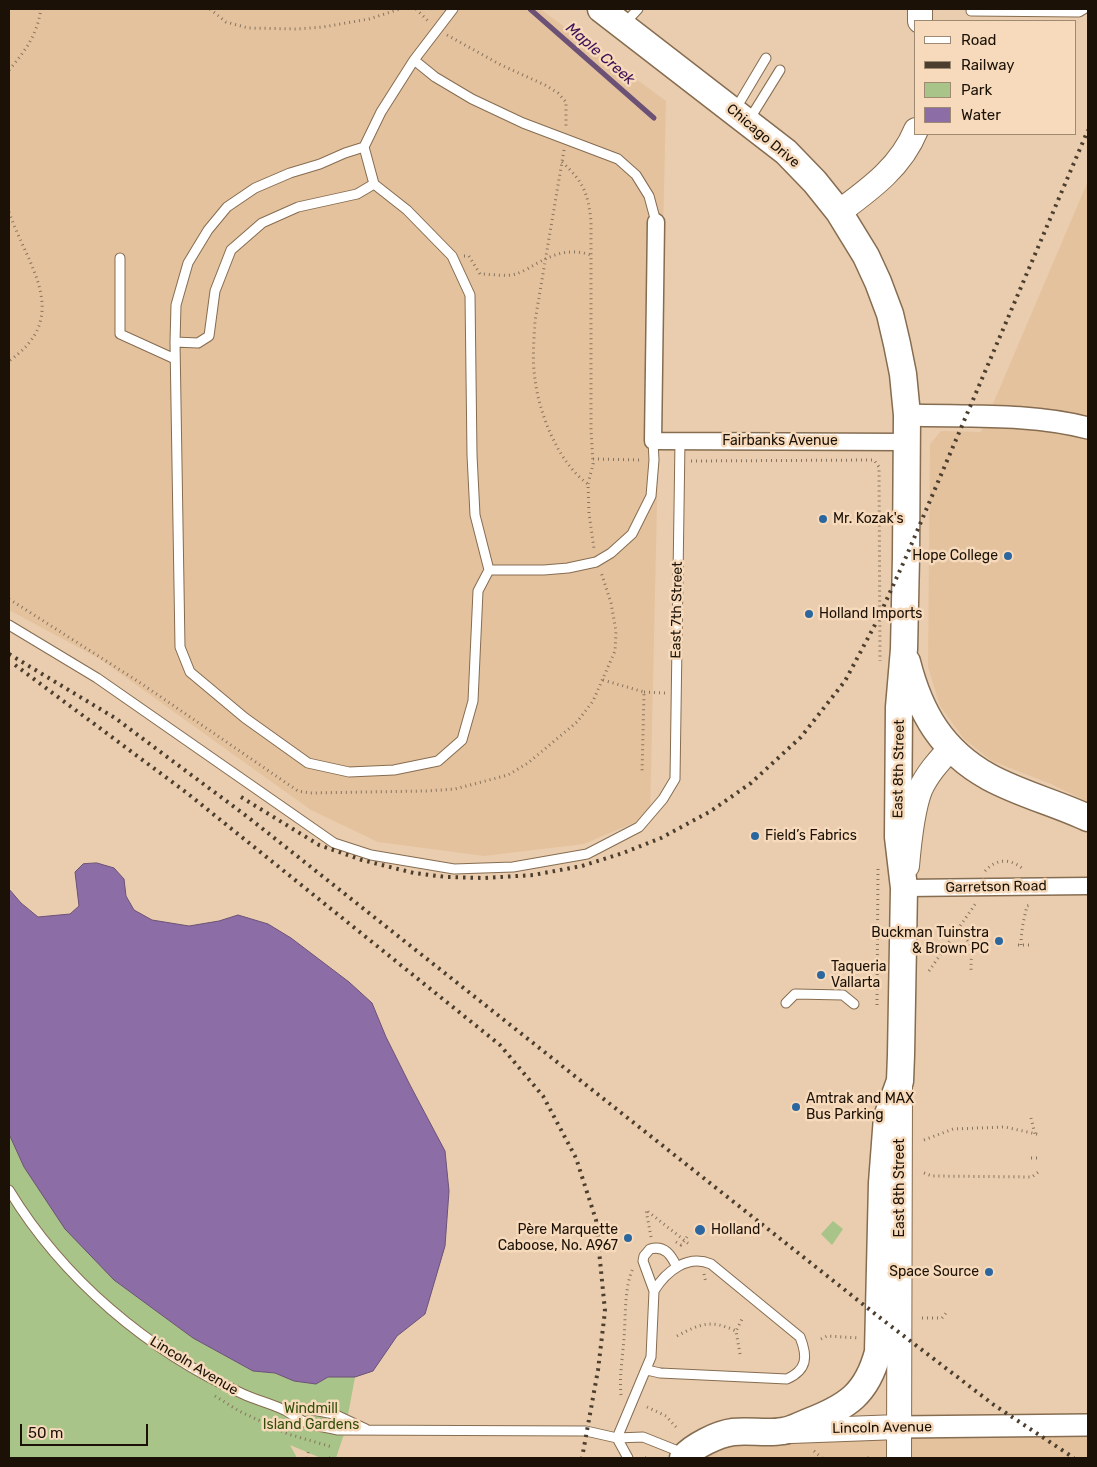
<!DOCTYPE html>
<html>
<head>
<meta charset="utf-8">
<style>
  body { margin:0 }
  #map { position:relative; width:1097px; height:1467px; overflow:hidden; background:#e9cdae; font-family:Rubik,sans-serif }
  canvas { display:block }
  .frame { position:absolute; inset:0; border:10px solid #1b1106; pointer-events:none }
  .legend { position:absolute; left:914px; top:20px; width:162px; height:115px; box-sizing:border-box; background:#f6dabb; border:1px solid #9e8a73; margin:0; padding:6px 9px; list-style:none; font-size:15px; color:#1b1106 }
  .legend li { display:flex; align-items:center; gap:10px; height:25px }
  .legend b { width:25px; border:1px solid #9e8a73 }
  .scale { position:absolute; left:20px; top:1424px; width:128px; height:22px; box-sizing:border-box; border:2px solid #1b1106; border-top:0; padding-left:6px; font-size:15px; line-height:18px; white-space:nowrap; color:#1b1106; -webkit-text-stroke:4px #f6dabb; paint-order:stroke }
</style>
</head>
<body>
<div id="map">
<canvas width="1097" height="1467"></canvas>
<div class="frame"></div>
<ul class="legend">
<li><b style="height:6px;background:#fff"></b>Road</li>
<li><b style="height:6px;background:#4c3e2e"></b>Railway</li>
<li><b style="height:14px;background:#a8c489"></b>Park</li>
<li><b style="height:14px;background:#8d6da6"></b>Water</li>
</ul>
<div class="scale">50 m</div>
</div>
<script>
const ctx = document.querySelector('canvas').getContext('2d');
ctx.lineJoin = 'round';
function paint(path, color) {
  ctx.fillStyle = color;
  ctx.fill(path, 'evenodd');
}
function strokePath(path, color, width, dash) {
  ctx.strokeStyle = color;
  ctx.lineWidth = width;
  ctx.lineCap = dash ? 'butt' : 'round';
  ctx.setLineDash(dash || []);
  ctx.stroke(path);
}
function write(font, color, halo, rows, align = 'center') {
  ctx.font = font + ' Rubik,sans-serif';
  ctx.lineWidth = 5;
  ctx.setLineDash([]);
  ctx.textBaseline = 'middle';
  ctx.strokeStyle = halo;
  ctx.fillStyle = color;
  for (const [text, x, y, turn = 0] of rows) {
    ctx.save();
    ctx.translate(x, y);
    ctx.rotate((+turn || 0) * Math.PI / 180);
    ctx.textAlign = isNaN(turn) ? turn : align;
    if (halo) ctx.strokeText(text, 0, 0);
    ctx.fillText(text, 0, 0);
    ctx.restore();
  }
}
paint(new Path2D(`
  M9,9h531l126,92 -16,715 -66,28 -100,12 -106,-14 -67,-32 -211,-151 -91,-49z
  M1088,181v621l-37,-18 -59,-23 -28,-22 -24,-33 -12,-39 2,-223 11,-13 40,1z
  M1088,1426v32h-405l21,-16z`), '#e4c29e');
paint(new Path2D(`
  M9,1134l15,33 90,113 79,58 60,33 22,2 19,8 22,3 12,-7h27l-10,54 -9,27h-15l-31,-13 7,13h-288z
  M833,1221l10,8 -11,16 -11,-11z`), '#a8c489');
const water = new Path2D(`
  M97,863l17,5 10,11 2,17 8,14 18,10 37,6 30,-5 19,-6 30,9 23,14 58,44 23,21 14,34 24,48 35,66 4,40 -4,55 -20,68 -28,22 -24,35 -18,6h-27l-12,7 -22,-3 -19,-8 -22,-2 -60,-33 -79,-58 -49,-51 -41,-62 -15,-33v-245l12,14 17,14 32,-3 9,-8 -4,-34 8,-8z`);
paint(water, '#8d6da6');
strokePath(water, '#6b5176', 1);
strokePath(new Path2D(`
  M530,9l124,109`), '#6b5176', 5);
const service = new Path2D(`
  M971,11l108,1 5,-3
  M625,23l13,-14
  M414,60l21,17 37,22 51,24 95,36 18,16 13,21 7,26
  M735,110l31,-52
  M749,120l31,-50
  M374,184l-10,-37 17,-35 33,-52 39,-51
  M120,258v76l55,25
  M175,342l23,1 11,-7 6,-45 16,-41 31,-27 36,-16 59,-13 17,-10 33,26 45,46 18,39 2,160 3,60 14,55 -11,21 -5,110 -11,39 -24,21 -44,9 -45,2 -41,-9 -63,-45 -55,-46 -10,-25 -5,-305 1,-37 12,-42 20,-33 19,-23 28,-19 35,-15 30,-9 25,-11 19,-6
  M489,570h55l24,-2 28,-6 15,-9 21,-19 19,-38 3,-36 -1,-19
  M9,625l88,53 237,165 37,12 83,14 59,-2 74,-13 52,-27 24,-28 12,-20 5,-338
  M786,1003l9,-9 48,1 11,9
  M9,1190c54,89 139,161 234,204 13,6 26,9 39,15 8,3 15,10 23,13 10,4 23,6 33,8l248,1 31,7 26,-1 40,16
  M647,1370l13,3 127,6c20,-9 21,-22 13,-42l-89,-73c-23,-10 -45,7 -57,27
  M283,1409h25l26,5 32,15
  M617,1438l34,-81 3,-66 -11,-30 1,-5 6,-7c15,-4 21,6 27,18
  M617,1438l11,20`);
const minor = new Path2D(`
  M656,222l-3,219 254,1
  M904,888l184,-2`);
const tertiary = new Path2D(`
  M907,415c60,2 123,-2 181,13
  M899,1427l189,-2`);
const secondary = new Path2D(`
  M920,21v-12
  M839,212c31,-23 62,-45 77,-82
  M907,866c2,-23 5,-55 13,-76 7,-16 19,-29 30,-41
  M791,1431l108,-4
  M899,1458l1,-370`);
const primary = new Path2D(`
  M601,9l185,143 29,30 24,30 27,44 12,26 12,32 7,30 6,30 4,41 -1,142 -2,92 -5,58 -1,130 6,51 -3,167 -1,26 -13,36 -5,66 -4,169c-11,42 -31,55 -70,70 -8,3 -16,8 -25,9 -16,3 -33,-1 -50,1 -15,2 -40,14 -50,26
  M907,662c13,51 35,89 82,115 31,17 67,26 99,41`);
strokePath(service, '#866c50', 11);
strokePath(minor, '#866c50', 19);
strokePath(tertiary, '#866c50', 24);
strokePath(secondary, '#866c50', 26);
strokePath(primary, '#866c50', 29);
strokePath(new Path2D(`
  M210,9l16,13 22,6 49,1 26,-2 46,-8 31,-10
  M416,9l12,12
  M447,35l54,30 44,20 13,8 8,9v24
  M9,70c17,-20 28,-35 32,-61
  M564,150l-29,171c-1,19 -3,39 0,58 4,35 24,85 53,105l1,29 5,36
  M562,162c21,19 26,31 29,59v209l2,34 -5,20
  M9,212c19,55 64,104 0,149
  M464,256h5l11,18c12,0 25,3 36,0 6,-2 13,-6 18,-9 19,-11 35,-17 57,-10
  M593,459l49,1
  M691,461l183,-1 5,7 1,194
  M9,599l130,83 159,109 12,2 116,-2 29,-2 53,-14 20,-12 49,-41 16,-21 22,-50 1,-20 -5,-28 -10,-31
  M603,680l41,12 -2,82
  M644,692l22,1
  M985,871c12,-13 26,-13 39,-1
  M956,930c20,15 15,18 15,41
  M971,943l8,1
  M1018,945h11
  M1021,945c0,-14 3,-27 6,-39l3,-1
  M929,971l47,-68
  M877,1005l1,-137
  M1031,1118l4,16
  M924,1140l29,-11 52,-2 36,8
  M1031,1158h10
  M924,1173l8,3 100,1 9,-7
  M651,1237l-5,-27 43,34
  M676,1242l5,3 8,-11
  M704,1274l2,9
  M922,1318h20l4,-5
  M677,1336c23,-12 33,-17 59,-5
  M821,1339l6,-3 32,2
  M740,1354l-4,-23 7,-14
  M621,1395c-2,-19 2,-39 3,-58 2,-23 0,-48 9,-69
  M215,1396l24,15 49,23 44,13
  M647,1407l19,9 10,11
  M814,1451l8,7
  M307,1458l2,-9
  M329,1458h2
  M646,1458l2,-3
  M868,1458l2,-1`), '#87745e', 3, [1, 4]);
strokePath(service, '#fff', 9);
strokePath(minor, '#fff', 16);
strokePath(tertiary, '#fff', 21);
strokePath(secondary, '#fff', 24);
strokePath(primary, '#fff', 26);
strokePath(new Path2D(`
  M9,654l106,64 134,100 630,499 115,88 80,53
  M15,665l172,128 313,252 43,51 33,62 20,62 9,91 -7,59 -16,88
  M241,797l78,48 43,15 52,13 32,4 39,1 48,-3 49,-9 41,-13 38,-15 50,-27 40,-28 50,-46 44,-56 32,-60 29,-64 182,-427`), '#4c3e2e', 4, [2.5, 5]);
for (const [x, y, r, color] of [
  [823,519,5,"#2b679e"],
  [1008,556,5,"#2b679e"],
  [809,614,5,"#2b679e"],
  [755,836,5,"#2b679e"],
  [999,941,5,"#2b679e"],
  [821,975,5,"#2b679e"],
  [796,1107,5,"#2b679e"],
  [700,1230,6,"#2b679e"],
  [628,1238,5,"#2b679e"],
  [989,1272,5,"#2b679e"]
]) {
  const dot = new Path2D();
  dot.arc(x, y, r, 0, 2 * Math.PI);
  ctx.fillStyle = color;
  ctx.fill(dot);
  strokePath(dot, '#f6dabb', 2);
}
write('14px', '#1b1106', '#f6dabb', [
  ["Chicago Drive",763,136,40],
  ["Fairbanks Avenue",780,441],
  ["East 7th Street",677,610,-89],
  ["East 8th Street",899,769,-89],
  ["Garretson Road",996,887,-1],
  ["East 8th Street",900,1188,-90],
  ["Lincoln Avenue",194,1366,31],
  ["Lincoln Avenue",882,1428,-1]
]);
write('14px', '#1b1106', '#f6dabb', [
  ["Mr. Kozak's",833,519],
  ["Hope College",998,556,"right"],
  ["Holland Imports",819,614],
  ["Field’s Fabrics",765,836],
  ["Buckman Tuinstra",989,933,"right"],
  ["& Brown PC",989,949,"right"],
  ["Taqueria",831,967],
  ["Vallarta",831,983],
  ["Amtrak and MAX",806,1099],
  ["Bus Parking",806,1115],
  ["Père Marquette",618,1230,"right"],
  ["Caboose, No. A967",618,1246,"right"],
  ["Holland",711,1230],
  ["Space Source",979,1272,"right"]
], 'left');
write('14px', '#354f0b', '#f6dabb', [
  ["Windmill",311,1409],
  ["Island Gardens",311,1425]
]);
write('italic 15px', '#3b0e55', '#f6dabb', [
  ["Maple Creek",600,54,41]
]);
</script>
</body>
</html>
